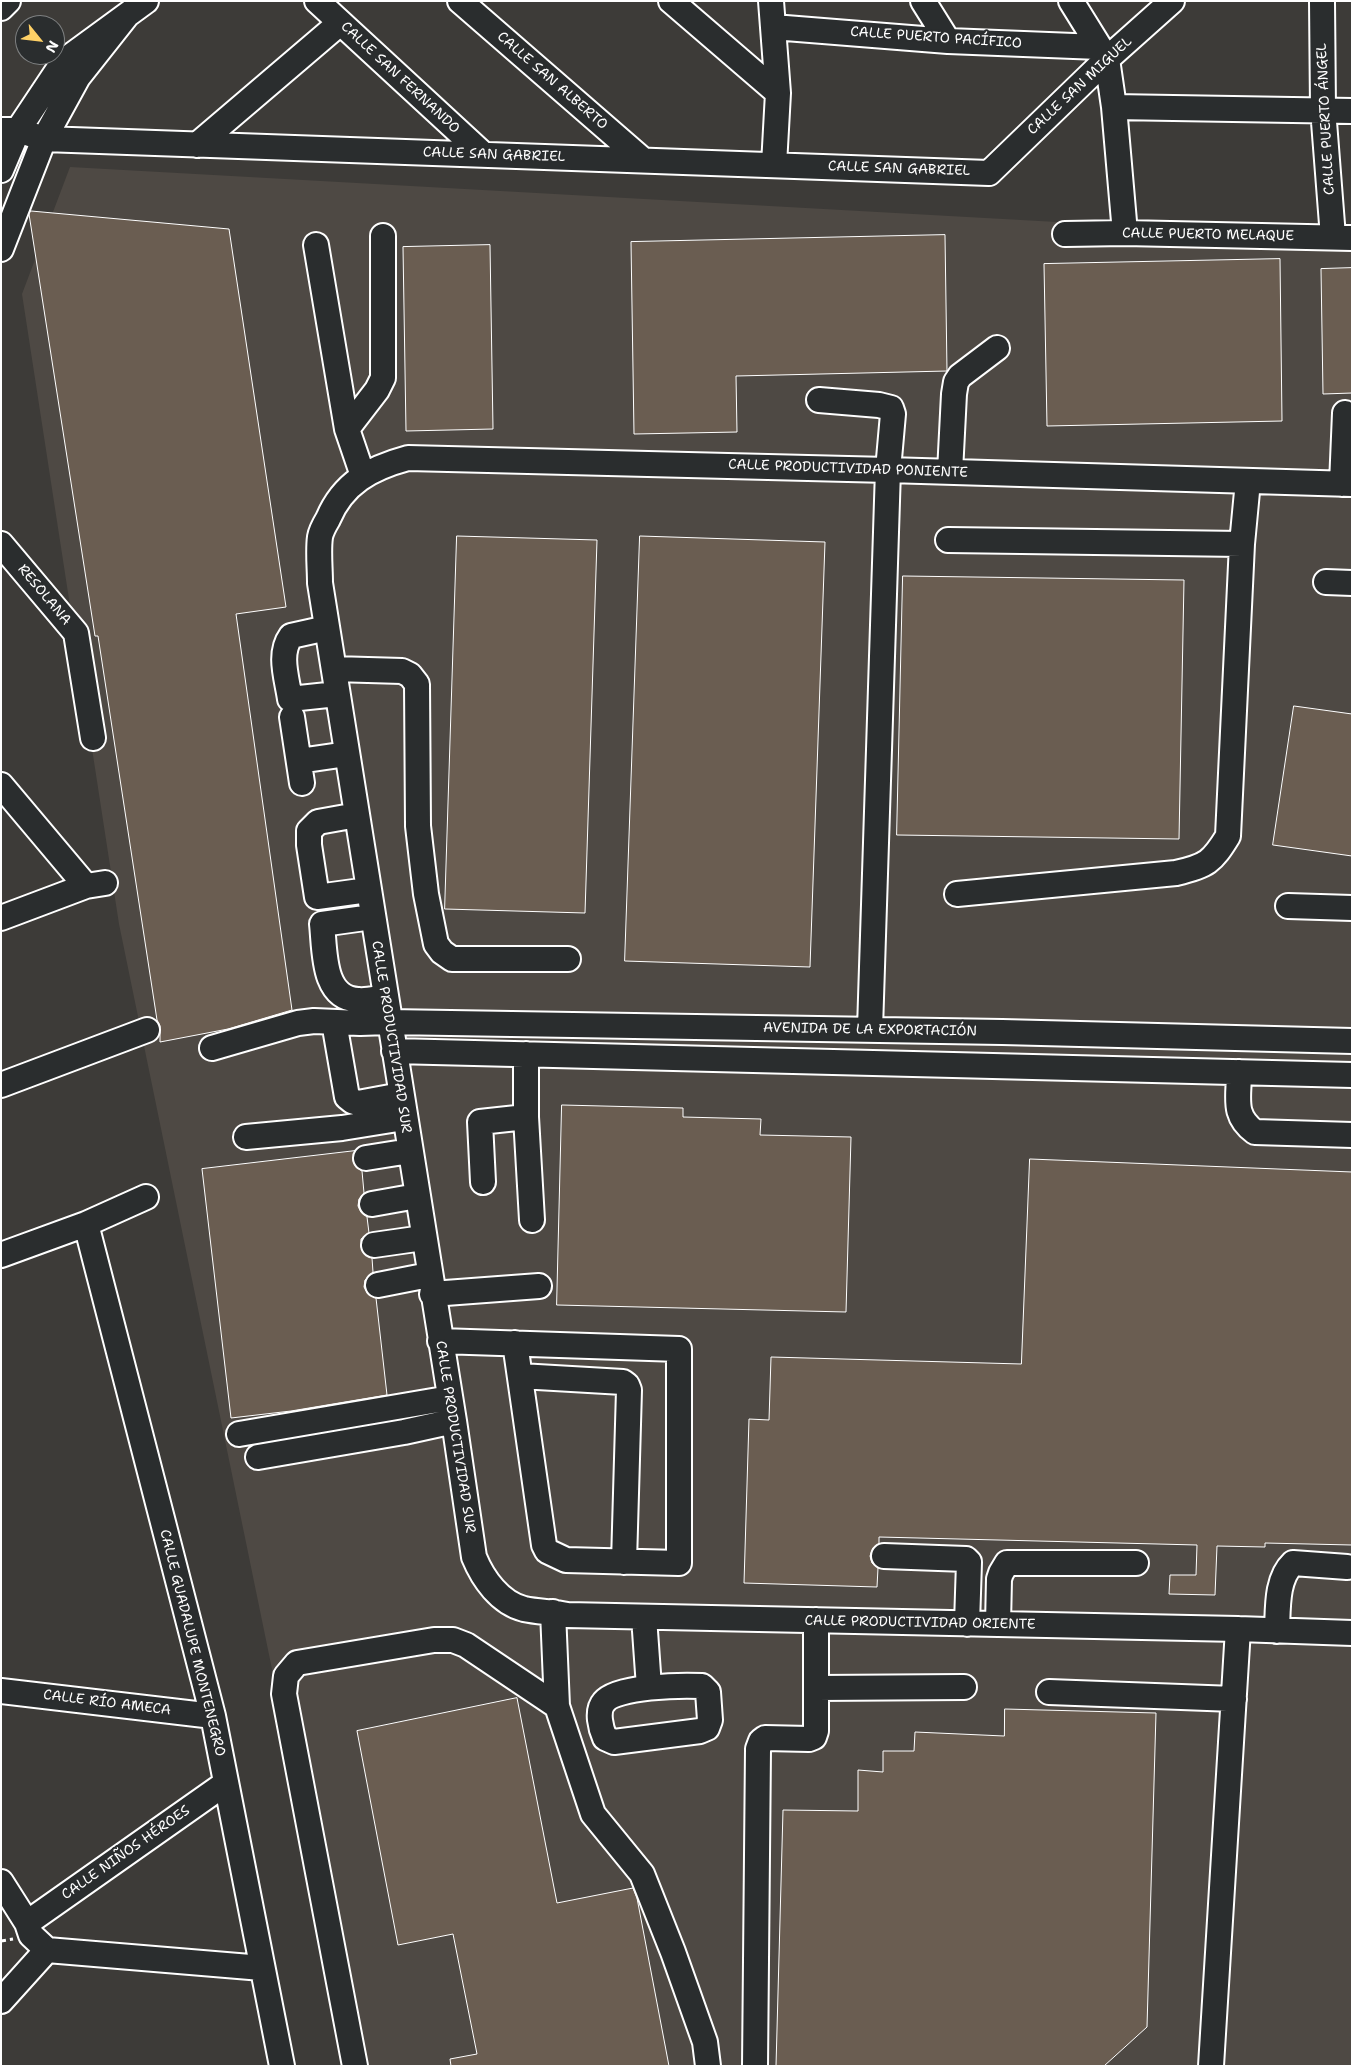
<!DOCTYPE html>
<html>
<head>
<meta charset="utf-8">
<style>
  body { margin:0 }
  #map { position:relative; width:1353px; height:2067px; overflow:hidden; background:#3d3b38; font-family:"Shantell Sans",sans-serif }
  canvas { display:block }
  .frame { position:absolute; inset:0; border:2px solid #fff; pointer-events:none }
  .north { position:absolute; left:15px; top:15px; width:50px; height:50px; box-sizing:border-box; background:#2a2d2e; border:1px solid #7f8182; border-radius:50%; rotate:119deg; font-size:14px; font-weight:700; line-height:20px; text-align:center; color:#fff }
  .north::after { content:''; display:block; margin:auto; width:18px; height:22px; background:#ffd166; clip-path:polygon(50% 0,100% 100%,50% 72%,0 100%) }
</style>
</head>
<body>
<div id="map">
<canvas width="1353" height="2067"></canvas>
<div class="frame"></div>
<div class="north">N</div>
</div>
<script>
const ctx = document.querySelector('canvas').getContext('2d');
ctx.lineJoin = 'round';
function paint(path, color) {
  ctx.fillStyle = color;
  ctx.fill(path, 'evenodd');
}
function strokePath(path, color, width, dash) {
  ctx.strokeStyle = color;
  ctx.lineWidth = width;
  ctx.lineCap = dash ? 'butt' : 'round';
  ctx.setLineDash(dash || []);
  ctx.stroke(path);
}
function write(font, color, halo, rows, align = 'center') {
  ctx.font = font + ' "Shantell Sans",sans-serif';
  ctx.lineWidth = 4;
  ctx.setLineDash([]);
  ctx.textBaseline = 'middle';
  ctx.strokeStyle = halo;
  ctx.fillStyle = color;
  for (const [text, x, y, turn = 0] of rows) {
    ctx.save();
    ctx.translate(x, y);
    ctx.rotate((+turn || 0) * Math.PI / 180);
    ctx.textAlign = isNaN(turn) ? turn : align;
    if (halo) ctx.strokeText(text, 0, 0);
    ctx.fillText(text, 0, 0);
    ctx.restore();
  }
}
paint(new Path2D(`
  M70,167l1023,57 259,10v1832h-988l-91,-392 -154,-750 -97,-630z`), '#4e4944');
const building = new Path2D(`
  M31,211l198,18 57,378 -50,7 56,396 -64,19 -68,13v-16l-3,-6 -59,-384h-3l-66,-422z
  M945,235l2,136 -211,5 1,56 -103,2 -3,-192z
  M490,245l3,184 -87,2 -3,-184z
  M1280,259l2,162 -235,5 -3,-162z
  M1352,268v125l-29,1 -2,-125z
  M457,536l140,4 -12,373 -140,-4z
  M640,536l185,6 -15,425 -185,-6z
  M903,576l281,4 -5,259 -282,-4z
  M1294,706l58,8v142l-79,-11z
  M562,1105l121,3v9l78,2 -1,16 91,2 -5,175 -289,-7z
  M355,1151l-2,10 3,6 6,4 2,22 -5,6 -1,7 3,6 6,5 2,16 -8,6v8l3,7 8,4 1,14 -8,8 -1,7 4,7 8,4 11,97 -96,16 -60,7 -29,-249z
  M1030,1159l322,13v373l-87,-2v4l-48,-1 -2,49 -46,-1 1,-19h26l1,-30 -318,-8v7l-6,4 -3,8 2,7 6,5 -1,19 -133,-4 5,-164 20,1 2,-63 250,7z
  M517,1698l40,205 76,-15 4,10 32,168h-218l-1,-7 27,-5 -24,-120 -55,11 -41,-214z
  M1005,1709l151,4 -9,314 -43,39h-328l7,-256 75,1v-41l25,2v-21h31l1,-19 89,4z`);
paint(building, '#6a5d51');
strokePath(building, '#fff', 1);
const minor = new Path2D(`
  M317,1l167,154
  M460,1l183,159
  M671,1l107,92
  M771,1l7,92 -4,72
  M923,1l25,40
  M1071,1l36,58 7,48 11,126
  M1322,1l1,108 10,128
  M1,8l7,-7
  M773,27l175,14 151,6
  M1114,107l238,4
  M1,130h17l26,9 945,34 118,-114 65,-58
  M197,145l143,-122
  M1,170l17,-40 46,-69 82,-60
  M1065,234l60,-1 227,5
  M316,245l31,184 16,47
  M1,249l43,-110 34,-62 49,-62
  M819,400l60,5 12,3 2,6 -5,56 -18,559
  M347,429l30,-39 6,-12v-142
  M950,472l4,-78 2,-12 4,-6 37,-28
  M1342,484l3,-71
  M1352,484l-464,-14 -480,-12c-37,10 -65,25 -80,61 -3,5 -7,12 -8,18 -2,14 0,31 0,46l134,838 20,136c9,22 26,46 50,52 14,3 29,3 43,6l671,14 114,4
  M948,540l294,4
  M1,544l75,89 17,105
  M1326,582l26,1
  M327,628l-36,8c-13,18 -4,42 -1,63l47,-5
  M334,669l68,2 8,4 7,9 1,142 8,68 10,50 6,8 10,7h116
  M292,717l10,66
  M299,761l48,-7
  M1,785l85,101
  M357,815l-39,7 -9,9v14l8,52 51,-7
  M957,894l219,-21c31,-7 36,-11 52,-37l14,-292 6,-63
  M1288,906l64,2
  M372,917l-50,7c3,27 0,74 36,76 9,1 19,-2 27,-3
  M1,918l85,-32 19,-3
  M334,1022l13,75 5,4 6,2 43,-8
  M212,1048l86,-25 16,-2 46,2 29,-1 613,10 350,9
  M394,1051l958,24
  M1239,1072c0,26 -7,43 16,60l97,3
  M1,1085l146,-55
  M526,1117v-63
  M246,1137l96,-9 62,-10
  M366,1158l44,-7
  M483,1182l-3,-60 46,-5 6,103
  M372,1204l45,-8
  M86,1224l127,492 69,350
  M374,1245l49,-7
  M1,1255l85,-31 60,-27
  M378,1285l51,-10
  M432,1294l107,-8
  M440,1341l239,8v214l-113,-3 -19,-9 -3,-6 -29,-202
  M520,1376l103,6 4,3 2,5 -5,172
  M239,1434l211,-36
  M258,1457l146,-25 50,-11
  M884,1556l82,3 3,3 -2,62
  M553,1612l4,94 36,108 49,60 31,78 32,90 3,24
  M644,1617l5,70
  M998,1624l1,-45 2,-6 6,-10h129
  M1277,1631c1,-22 -1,-52 16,-68l54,4
  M702,1686l6,6 2,28 -3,8 -7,3 -86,11 -9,-4c-4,-9 -9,-27 -1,-36 12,-16 78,-17 98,-16z
  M817,1688l147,-1
  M1,1691l212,25
  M1049,1692l185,7
  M1,1882l26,41 4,12 16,15 215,18
  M27,1923l199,-140
  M1,2001l46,-51
  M355,2066l-71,-372 2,-18 11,-13 137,-23h19l13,5 91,61
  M755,2066l3,-317 3,-8 4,-3 44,1 5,-2 2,-6v-111
  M1211,2066l27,-437`);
strokePath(minor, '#fff', 28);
strokePath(new Path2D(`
  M1,1941l12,-2`), '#fff', 3, [5, 4]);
strokePath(minor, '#2a2d2e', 24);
write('14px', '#fff', '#2a2d2e', [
  ["CALLE PUERTO PACÍFICO",936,38,4],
  ["CALLE SAN FERNANDO",400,78,43],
  ["CALLE SAN ALBERTO",552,81,41],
  ["CALLE SAN MIGUEL",1080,86,-43],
  ["CALLE PUERTO ÁNGEL",1326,119,-93],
  ["CALLE SAN GABRIEL",494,155,2],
  ["CALLE SAN GABRIEL",899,169,2],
  ["CALLE PUERTO MELAQUE",1208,235,1],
  ["CALLE PRODUCTIVIDAD PONIENTE",848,469,2],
  ["RESOLANA",44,595,50],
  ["AVENIDA DE LA EXPORTACIÓN",870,1030,1],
  ["CALLE PRODUCTIVIDAD SUR",391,1037,81],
  ["CALLE PRODUCTIVIDAD SUR",455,1437,81],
  ["CALLE PRODUCTIVIDAD ORIENTE",920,1623,1],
  ["CALLE GUADALUPE MONTENEGRO",192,1643,76],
  ["CALLE RÍO AMECA",107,1703,7],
  ["CALLE NIÑOS HÉROES",126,1853,-35]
]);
</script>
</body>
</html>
